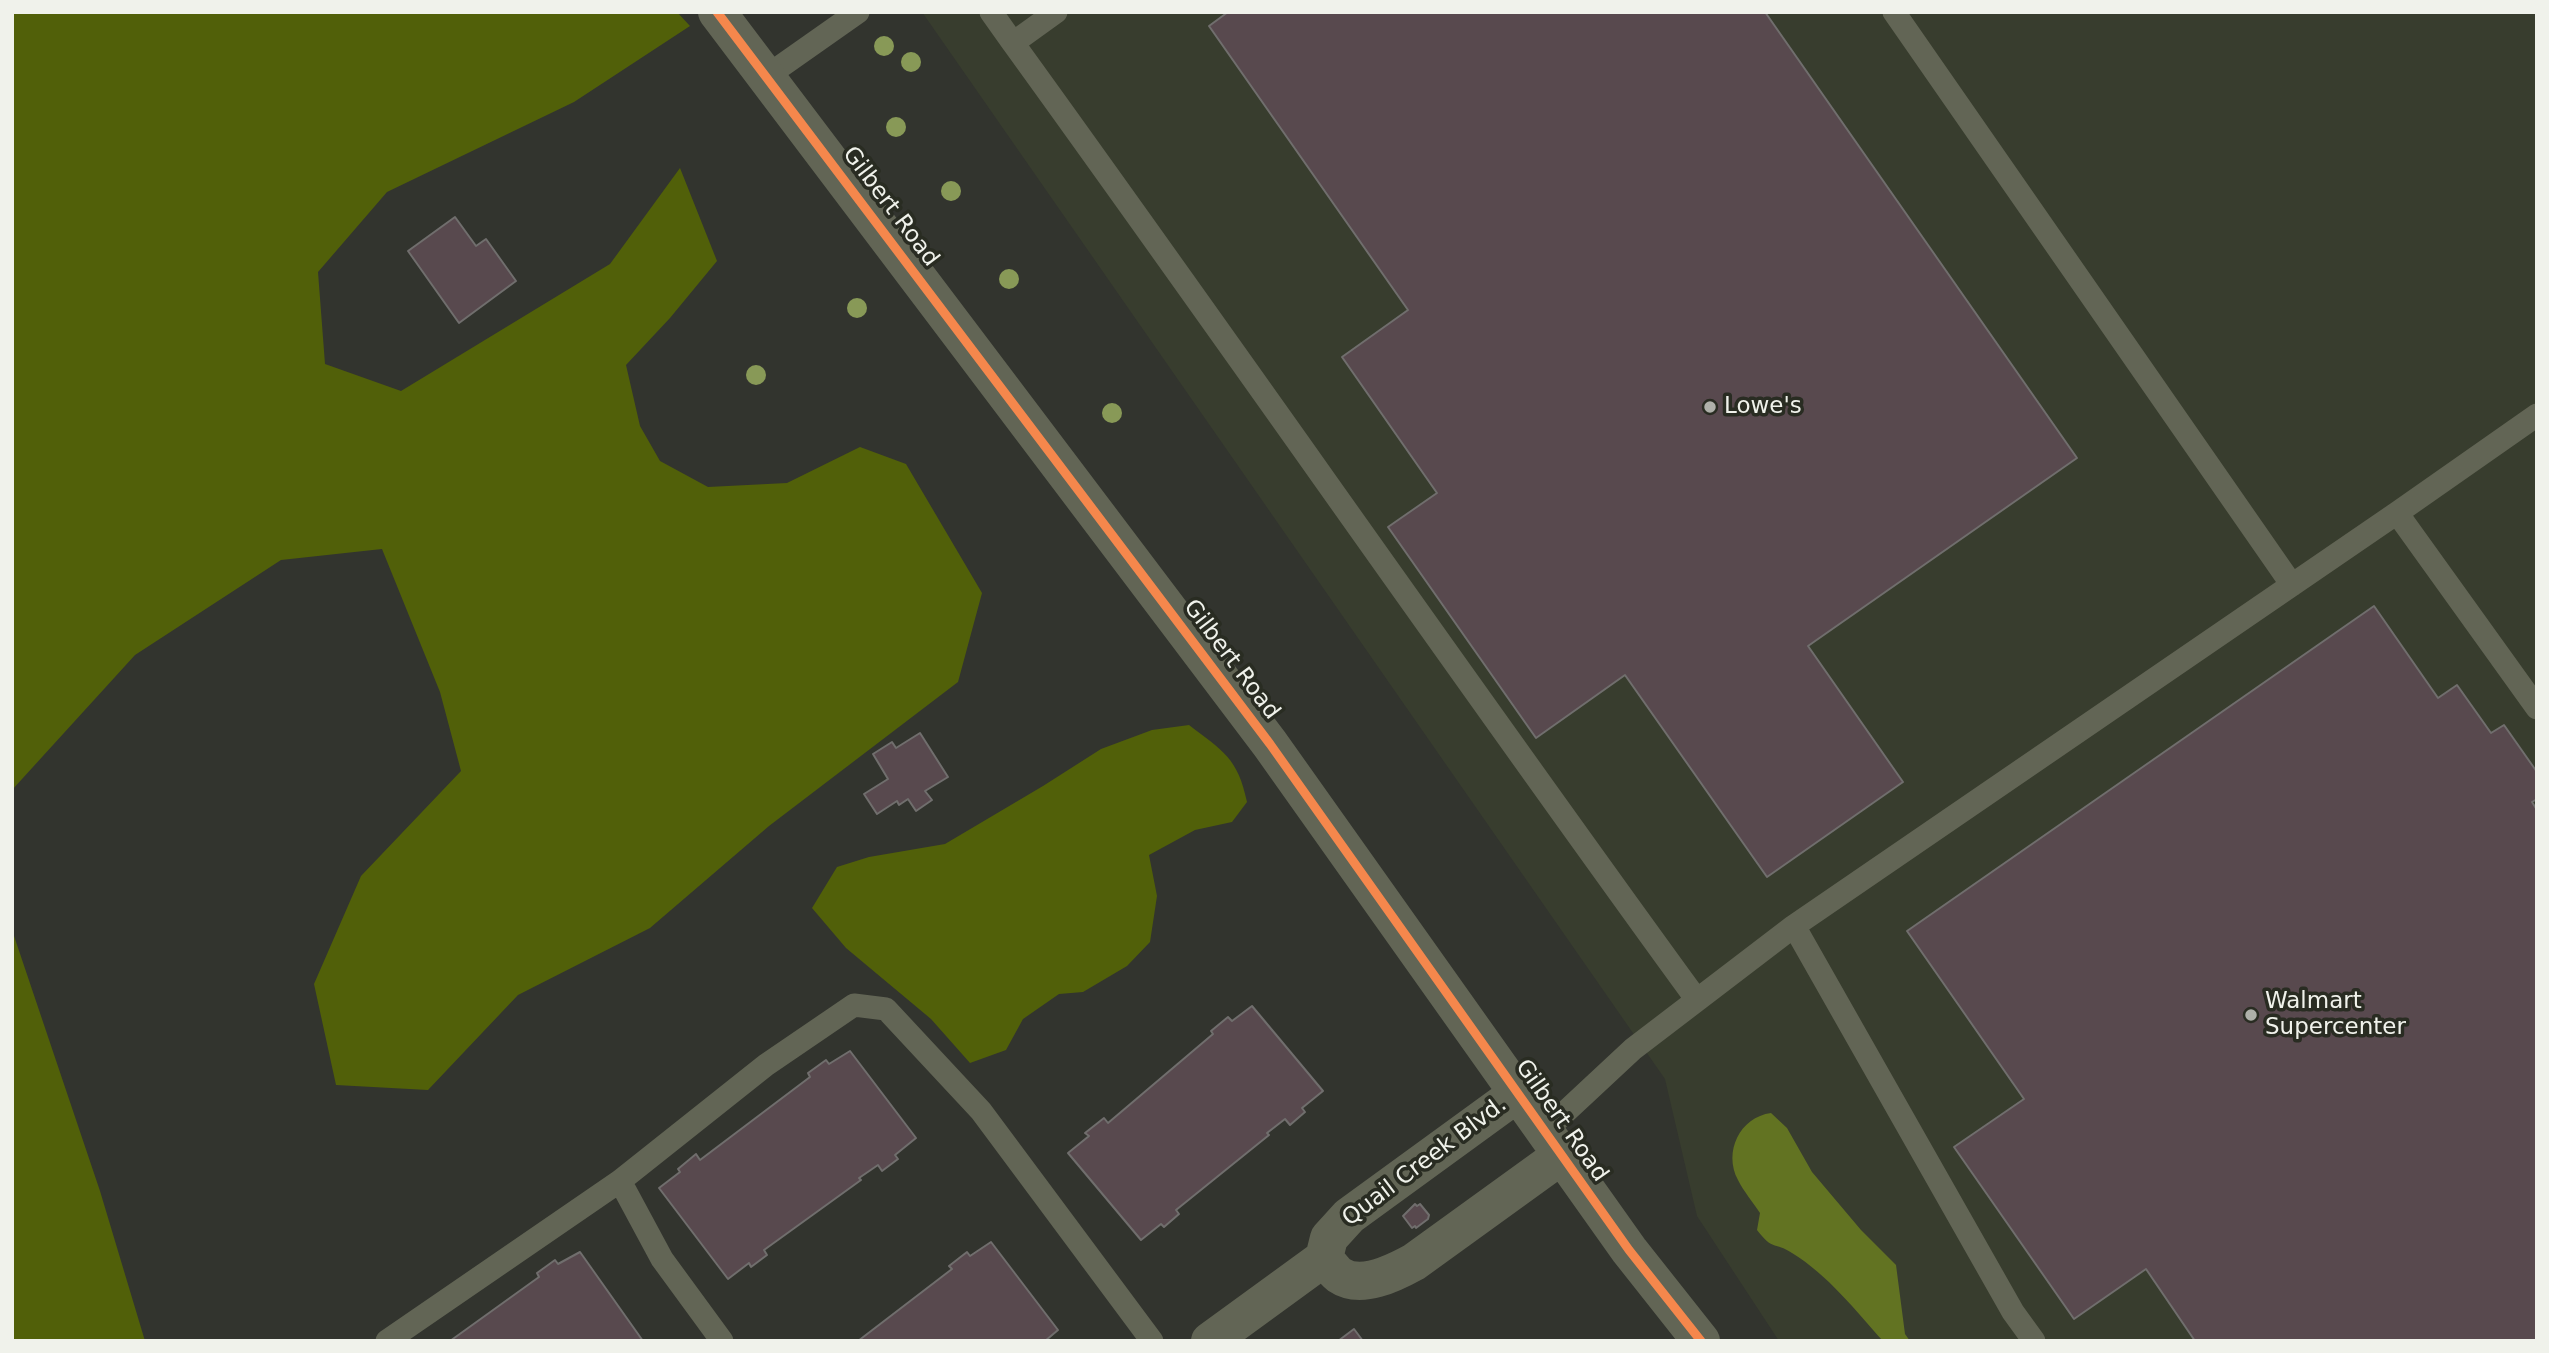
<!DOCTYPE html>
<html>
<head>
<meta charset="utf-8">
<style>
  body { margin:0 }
  #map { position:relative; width:2549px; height:1353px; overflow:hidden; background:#32342e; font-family:"DejaVu Sans",sans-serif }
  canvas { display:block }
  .frame { position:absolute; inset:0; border:14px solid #f0f2eb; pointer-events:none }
</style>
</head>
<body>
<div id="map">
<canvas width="2549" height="1353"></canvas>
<div class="frame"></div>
</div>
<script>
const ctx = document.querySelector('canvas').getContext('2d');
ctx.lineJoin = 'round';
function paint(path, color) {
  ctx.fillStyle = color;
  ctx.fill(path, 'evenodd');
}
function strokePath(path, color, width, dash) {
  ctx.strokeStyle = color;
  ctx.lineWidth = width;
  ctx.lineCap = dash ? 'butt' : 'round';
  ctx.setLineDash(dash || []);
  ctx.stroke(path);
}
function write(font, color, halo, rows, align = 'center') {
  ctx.font = font + ' "DejaVu Sans",sans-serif';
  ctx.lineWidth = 7;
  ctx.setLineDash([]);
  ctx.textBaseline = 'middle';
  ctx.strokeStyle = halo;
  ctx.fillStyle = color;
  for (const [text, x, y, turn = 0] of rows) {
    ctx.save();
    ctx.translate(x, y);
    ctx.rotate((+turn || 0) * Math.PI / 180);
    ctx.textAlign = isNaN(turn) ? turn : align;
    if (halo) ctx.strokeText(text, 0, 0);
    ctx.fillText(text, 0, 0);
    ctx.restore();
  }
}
paint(new Path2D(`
  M922,12h1615v1329h-758l-82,-125 -32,-137z`), '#383d2e');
paint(new Path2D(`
  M12,12h665l13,14 -116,76 -187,90 -69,80 7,92 76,27 209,-127 70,-96 37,93 -47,57 -44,47 14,61 20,35 48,26 79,-4 73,-36 46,17 76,129 -24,89 -189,144 -119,102 -132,67 -90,95 -92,-5 -22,-101 47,-108 100,-105 -21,-79 -58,-143 -101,11 -146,95 -123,135z
  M1189,725c34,26 49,33 58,77l-15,20 -37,8 -46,25 8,41 -7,46 -23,24 -44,26 -24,2 -36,25 -17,31 -36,13 -39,-44 -85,-71 -34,-40 25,-41 32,-10 76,-13 98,-58 58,-37 51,-19z
  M12,930l88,261 45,150h-133z`), '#516009');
paint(new Path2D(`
  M1771,1113l16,15 25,44 49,58 35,35 9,69 5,7h-27c-28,-31 -55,-66 -91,-88 -18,-12 -18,-1 -35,-23l3,-17c-7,-11 -16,-21 -22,-33 -15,-28 2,-63 33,-67z`), '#627322');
const building = new Path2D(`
  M1228,12h537l312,446 -269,188 95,136 -136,95 -142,-202 -89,63 -148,-211 49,-34 -95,-136 66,-47 -199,-284z
  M455,217l21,29 10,-7 30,42 -57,42 -51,-72z
  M2374,606l64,92 19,-13 34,48 13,-8 33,47v27l-5,3 5,8v531h-342l-49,-72 -72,50 -120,-172 70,-48 -117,-168z
  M920,733l28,44 -23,14 7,9 -16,11 -8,-12 -9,6 -2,-4 -20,13 -13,-20 24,-15 -15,-25 19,-12 4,6z
  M1252,1006l71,85 -21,17 3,4 -15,13 -5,-6 -18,14 2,2 -93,75 3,4 -15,13 -3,-3 -20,16 -73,-87 21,-17 -4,-3 19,-15 4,5 105,-89 -2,-3 17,-14 4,4z
  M850,1051l66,87 -21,17 3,4 -16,12 -4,-6 -19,13 2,2 -97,70 3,5 -16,12 -2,-4 -21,16 -69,-91 21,-16 -2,-3 18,-15 4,6 110,-83 -2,-4 18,-13 3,4z
  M1415,1204l2,2 3,-2 9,11 -1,4 -12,9 -1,-2 -3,2 -9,-12z
  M991,1242l67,88 -13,11h-187l94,-72 -3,-3 18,-14 3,4z
  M580,1252l63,89h-193l89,-64 -2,-4 18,-13 3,4z
  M1354,1329l9,12h-25z`);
paint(building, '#58494e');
strokePath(building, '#706e6d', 2);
strokePath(new Path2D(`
  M991,12l22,31 43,-31
  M1894,12l398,573
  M1013,43c230,318 453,640 684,957
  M767,76l91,-64
  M2397,513l140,195
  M1794,926l219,386 21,29
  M1545,1131l88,-82 161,-123 603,-413 140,-98
  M620,1181l42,78 60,82
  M387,1341l233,-160 146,-116 88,-60 32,4 95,102 171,230`), '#626555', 23);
strokePath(new Path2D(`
  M717,12l553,732 359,506 72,91
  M1324,1258c5,6 10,13 15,17 22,15 55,-2 75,-13l148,-107
  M1210,1341l114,-83 5,-20 20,-22 169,-123`), '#626555', 38);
strokePath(new Path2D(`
  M717,12l553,732 359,506 72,91`), '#f5874c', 9);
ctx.fillStyle = '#889957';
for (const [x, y] of [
  [884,46],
  [911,62],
  [896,127],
  [951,191],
  [1009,279],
  [857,308],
  [756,375],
  [1112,413]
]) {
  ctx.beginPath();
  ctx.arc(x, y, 10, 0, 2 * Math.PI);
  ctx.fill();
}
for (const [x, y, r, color] of [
  [1710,407,7,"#aeb0a9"],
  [2251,1015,7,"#aeb0a9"]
]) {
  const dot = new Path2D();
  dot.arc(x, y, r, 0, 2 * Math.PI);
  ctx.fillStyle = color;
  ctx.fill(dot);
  strokePath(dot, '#292c22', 2.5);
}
write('23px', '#f0f2eb', '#292c22', [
  ["Gilbert Road",890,207,53],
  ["Gilbert Road",1231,660,53],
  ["Gilbert Road",1561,1121,55],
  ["Quail Creek Blvd.",1425,1162,-37]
]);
write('23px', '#f0f2eb', '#292c22', [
  ["Lowe's",1724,407],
  ["Walmart",2265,1002],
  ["Supercenter",2265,1028]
], 'left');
</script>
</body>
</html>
